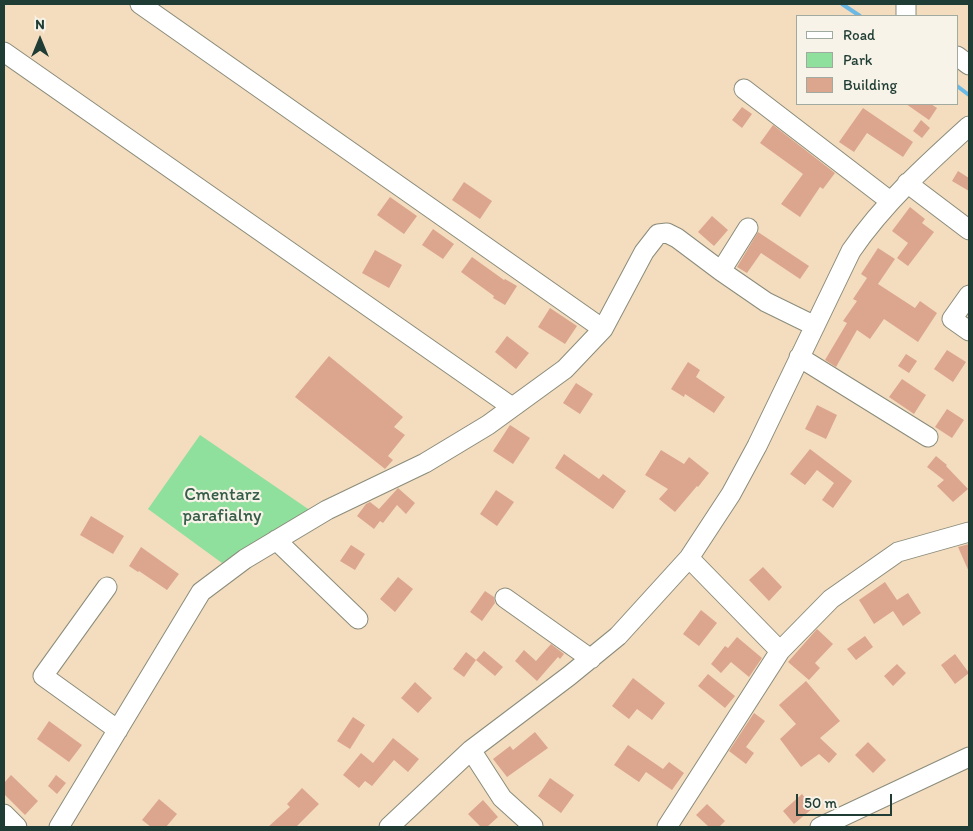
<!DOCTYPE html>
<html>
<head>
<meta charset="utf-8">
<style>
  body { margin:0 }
  #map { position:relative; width:973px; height:831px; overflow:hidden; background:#f4dcbf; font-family:Itim,sans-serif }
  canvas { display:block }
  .frame { position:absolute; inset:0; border:5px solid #1f3d34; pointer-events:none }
  .legend { position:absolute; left:796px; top:15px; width:162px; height:90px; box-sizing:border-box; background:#f7f3e8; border:1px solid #a1aaa0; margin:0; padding:6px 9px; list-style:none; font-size:15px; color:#1f3d34 }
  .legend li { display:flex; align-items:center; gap:10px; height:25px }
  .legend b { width:25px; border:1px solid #a1aaa0 }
  .north { position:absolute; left:15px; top:15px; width:50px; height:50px; -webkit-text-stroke:4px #f7f3e8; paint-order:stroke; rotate:0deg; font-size:14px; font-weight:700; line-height:20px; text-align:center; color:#1f3d34 }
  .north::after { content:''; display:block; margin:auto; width:18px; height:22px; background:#1f3d34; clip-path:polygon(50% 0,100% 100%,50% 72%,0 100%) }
  .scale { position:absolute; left:796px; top:794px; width:96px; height:22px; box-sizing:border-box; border:2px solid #1f3d34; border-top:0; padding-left:6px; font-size:15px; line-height:18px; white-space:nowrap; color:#1f3d34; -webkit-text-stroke:4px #f7f3e8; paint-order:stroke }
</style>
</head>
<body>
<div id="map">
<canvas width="973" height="831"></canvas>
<div class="frame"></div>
<ul class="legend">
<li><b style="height:6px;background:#fff"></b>Road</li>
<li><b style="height:14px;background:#8fdf9d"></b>Park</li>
<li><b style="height:14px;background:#dca68e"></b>Building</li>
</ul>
<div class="north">N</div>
<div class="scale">50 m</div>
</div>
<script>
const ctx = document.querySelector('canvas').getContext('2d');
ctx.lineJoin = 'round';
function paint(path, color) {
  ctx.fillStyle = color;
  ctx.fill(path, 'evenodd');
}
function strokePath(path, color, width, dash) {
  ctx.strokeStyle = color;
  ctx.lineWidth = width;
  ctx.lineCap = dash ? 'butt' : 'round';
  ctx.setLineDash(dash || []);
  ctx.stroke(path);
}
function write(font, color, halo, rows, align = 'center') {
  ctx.font = font + ' Itim,sans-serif';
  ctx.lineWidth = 4.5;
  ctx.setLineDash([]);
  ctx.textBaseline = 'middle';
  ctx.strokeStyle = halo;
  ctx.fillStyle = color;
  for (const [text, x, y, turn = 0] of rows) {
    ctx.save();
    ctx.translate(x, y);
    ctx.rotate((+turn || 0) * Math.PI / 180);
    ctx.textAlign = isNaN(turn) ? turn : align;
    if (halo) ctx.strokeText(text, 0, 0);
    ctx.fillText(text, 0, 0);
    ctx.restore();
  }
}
paint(new Path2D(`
  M200,435l114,78 -92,50 -74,-54z`), '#8fdf9d');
strokePath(new Path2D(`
  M842,4l18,12
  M957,86l12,9`), '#6bbae6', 4);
paint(new Path2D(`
  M906,104h25l6,4 -8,12z
  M742,107l10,7 -10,14 -10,-8z
  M863,108l50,34 -10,15 -36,-24 -13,19 -15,-10z
  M921,120l9,8 -8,10 -9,-7z
  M773,125l62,48 -12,16 -3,-2 -20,30 -19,-13 22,-30 -43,-31z
  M958,171l11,7v13l-17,-10z
  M464,182l28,19 -12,18 -28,-19z
  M390,197l27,19 -13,18 -27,-19z
  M910,207l15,12 -3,4 12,9 -26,34 -11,-8 11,-15 -16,-12z
  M712,216l16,14 -14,16 -16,-14z
  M433,229l21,15 -11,15 -21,-14z
  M758,232l51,34 -9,13 -39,-26 -14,20 -10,-6z
  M878,248l17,11 -17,25 37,24 5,-7 17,12 -19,29 -34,-23 -14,20 -13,-9 -21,37 -11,-7 22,-37 -4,-2 14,-20 -4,-2 14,-21 -6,-4z
  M375,250l27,15 -13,23 -27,-15z
  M472,257l32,23 1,-1 12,7 -12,19 -12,-7 1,-2 -33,-24z
  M550,308l27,18 -12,18 -27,-17z
  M507,336l22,17 -13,16 -21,-17z
  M947,350l19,12 -13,20 -19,-13z
  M906,354l11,7 -8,12 -11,-7z
  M329,356l74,61 -9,10 11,8 -17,21 5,4 -8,9 -90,-72z
  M688,362l12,8 -4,7 29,20 -11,16 -29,-19 -1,3 -13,-8z
  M902,379l24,16 -12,19 -25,-17z
  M576,383l17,11 -13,20 -17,-11z
  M817,405l20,10 -11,24 -21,-10z
  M947,409l17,11 -12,18 -17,-11z
  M510,425l20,13 -17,26 -20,-13z
  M810,449l42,32 -19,27 -11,-8 12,-17 -17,-13 -12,15 -15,-11z
  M661,450l23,14 5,-7 20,16 -11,14 -1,-1 -22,26 -16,-13 9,-10 -23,-14z
  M564,454l35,25 4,-5 23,17 -13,18 -58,-41z
  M936,456l11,9 -1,1 22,23 -15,13 -16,-16 7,-6 -17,-13z
  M398,488l17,15 -9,11 -9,-9 -14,18 -3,-2 -6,8 -17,-13 9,-12 4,-2 9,7z
  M496,490l18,12 -17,24 -17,-12z
  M91,516l33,20 -11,18 -33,-19z
  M969,544v28l-11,-25z
  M351,545l14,9 -10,16 -15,-9z
  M141,547l38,27 -12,16 -28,-19 -1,1 -9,-6z
  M763,567l19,20 -13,14 -20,-21z
  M398,577l15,12 -18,23 -15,-13z
  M885,582l12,18 11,-7 13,20 -18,13 -10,-15 -19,13 -15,-24z
  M485,591l9,6 1,6 -13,18 -12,-9z
  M701,610l16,13 -18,23 -16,-12z
  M817,629l16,15 -18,19 5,5 -11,12 -21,-18z
  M865,636l8,11 -17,13 -9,-11z
  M737,637l25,21 -13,19 -18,-15 -10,11 -10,-9 14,-18 3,2z
  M551,644l13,10 -4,5 -2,-2 -21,24 -22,-20 9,-11 12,11z
  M484,651l19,16 -8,9 -19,-16z
  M466,652l10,8 -12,17 -11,-8z
  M955,654l14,19 -14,11 -14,-19z
  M897,664l9,9 -13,13 -9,-10z
  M708,674l27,22 -10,12 -27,-22z
  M633,678l32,25 -13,17 -15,-11 -8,10 -17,-13z
  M806,681l34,40 -20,17 17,16 -8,9 -10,-9 -18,13 -21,-28 16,-15 -17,-19z
  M415,682l17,16 -14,15 -17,-15z
  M754,713l11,8 -19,26 8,6 -8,11 -17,-13z
  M353,717l12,8 -15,24 -13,-8z
  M49,721l33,24 -13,17 -32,-23z
  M535,732l13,16 -41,29 -14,-18 17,-13 3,4z
  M393,738l26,21 -11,13 -14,-12 -22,26 -7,-5 -6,7 -16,-13 18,-22 12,10z
  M868,742l18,18 -13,13 -18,-18z
  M628,745l35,24 6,-7 15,11 -12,17 -26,-18 -7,10 -25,-17z
  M11,775l27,26 -13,14 -21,-21v-11z
  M56,775l10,8 -9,11 -9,-8z
  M550,778l24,17 -13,18 -23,-17z
  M302,788l17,16 -23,23h-28l22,-20 -3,-3z
  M802,794l11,14 -19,16 -11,-13z
  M159,799l18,15 -11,13h-15l-9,-7z
  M483,800l15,17 -11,10h-6l-13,-13z
  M707,804l18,17 -6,6h-10l-13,-12z`), '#dca68e');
const minor = new Path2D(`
  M140,4l463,325
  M906,16v-12
  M4,52l508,355
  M957,56l12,9
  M744,89l146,112
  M907,183l62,47
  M721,271l27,-43
  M969,295l-17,24 17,12
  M799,357l129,80
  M276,540l82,79
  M689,558l91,93
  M107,587l-64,89 75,54
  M505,598l86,61
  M471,750l31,48 31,28
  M4,814l13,13
  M59,827l142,-235 44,-33 82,-49 98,-47 63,-38 77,-56 38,-40 41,-77 14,-18 9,-1 10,5 44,33 45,31 49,24
  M389,827l82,-77 98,-74 49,-40 71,-78 42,-64 26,-48 94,-195c33,-48 75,-86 118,-125
  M667,827l113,-176 51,-52 67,-47 71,-20
  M820,827l149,-70`);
strokePath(minor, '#8a8c7a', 21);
strokePath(minor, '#fff', 19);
write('18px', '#355d49', '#f7f3e8', [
  ["Cmentarz",222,495],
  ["parafialny",222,516]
]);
</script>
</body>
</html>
